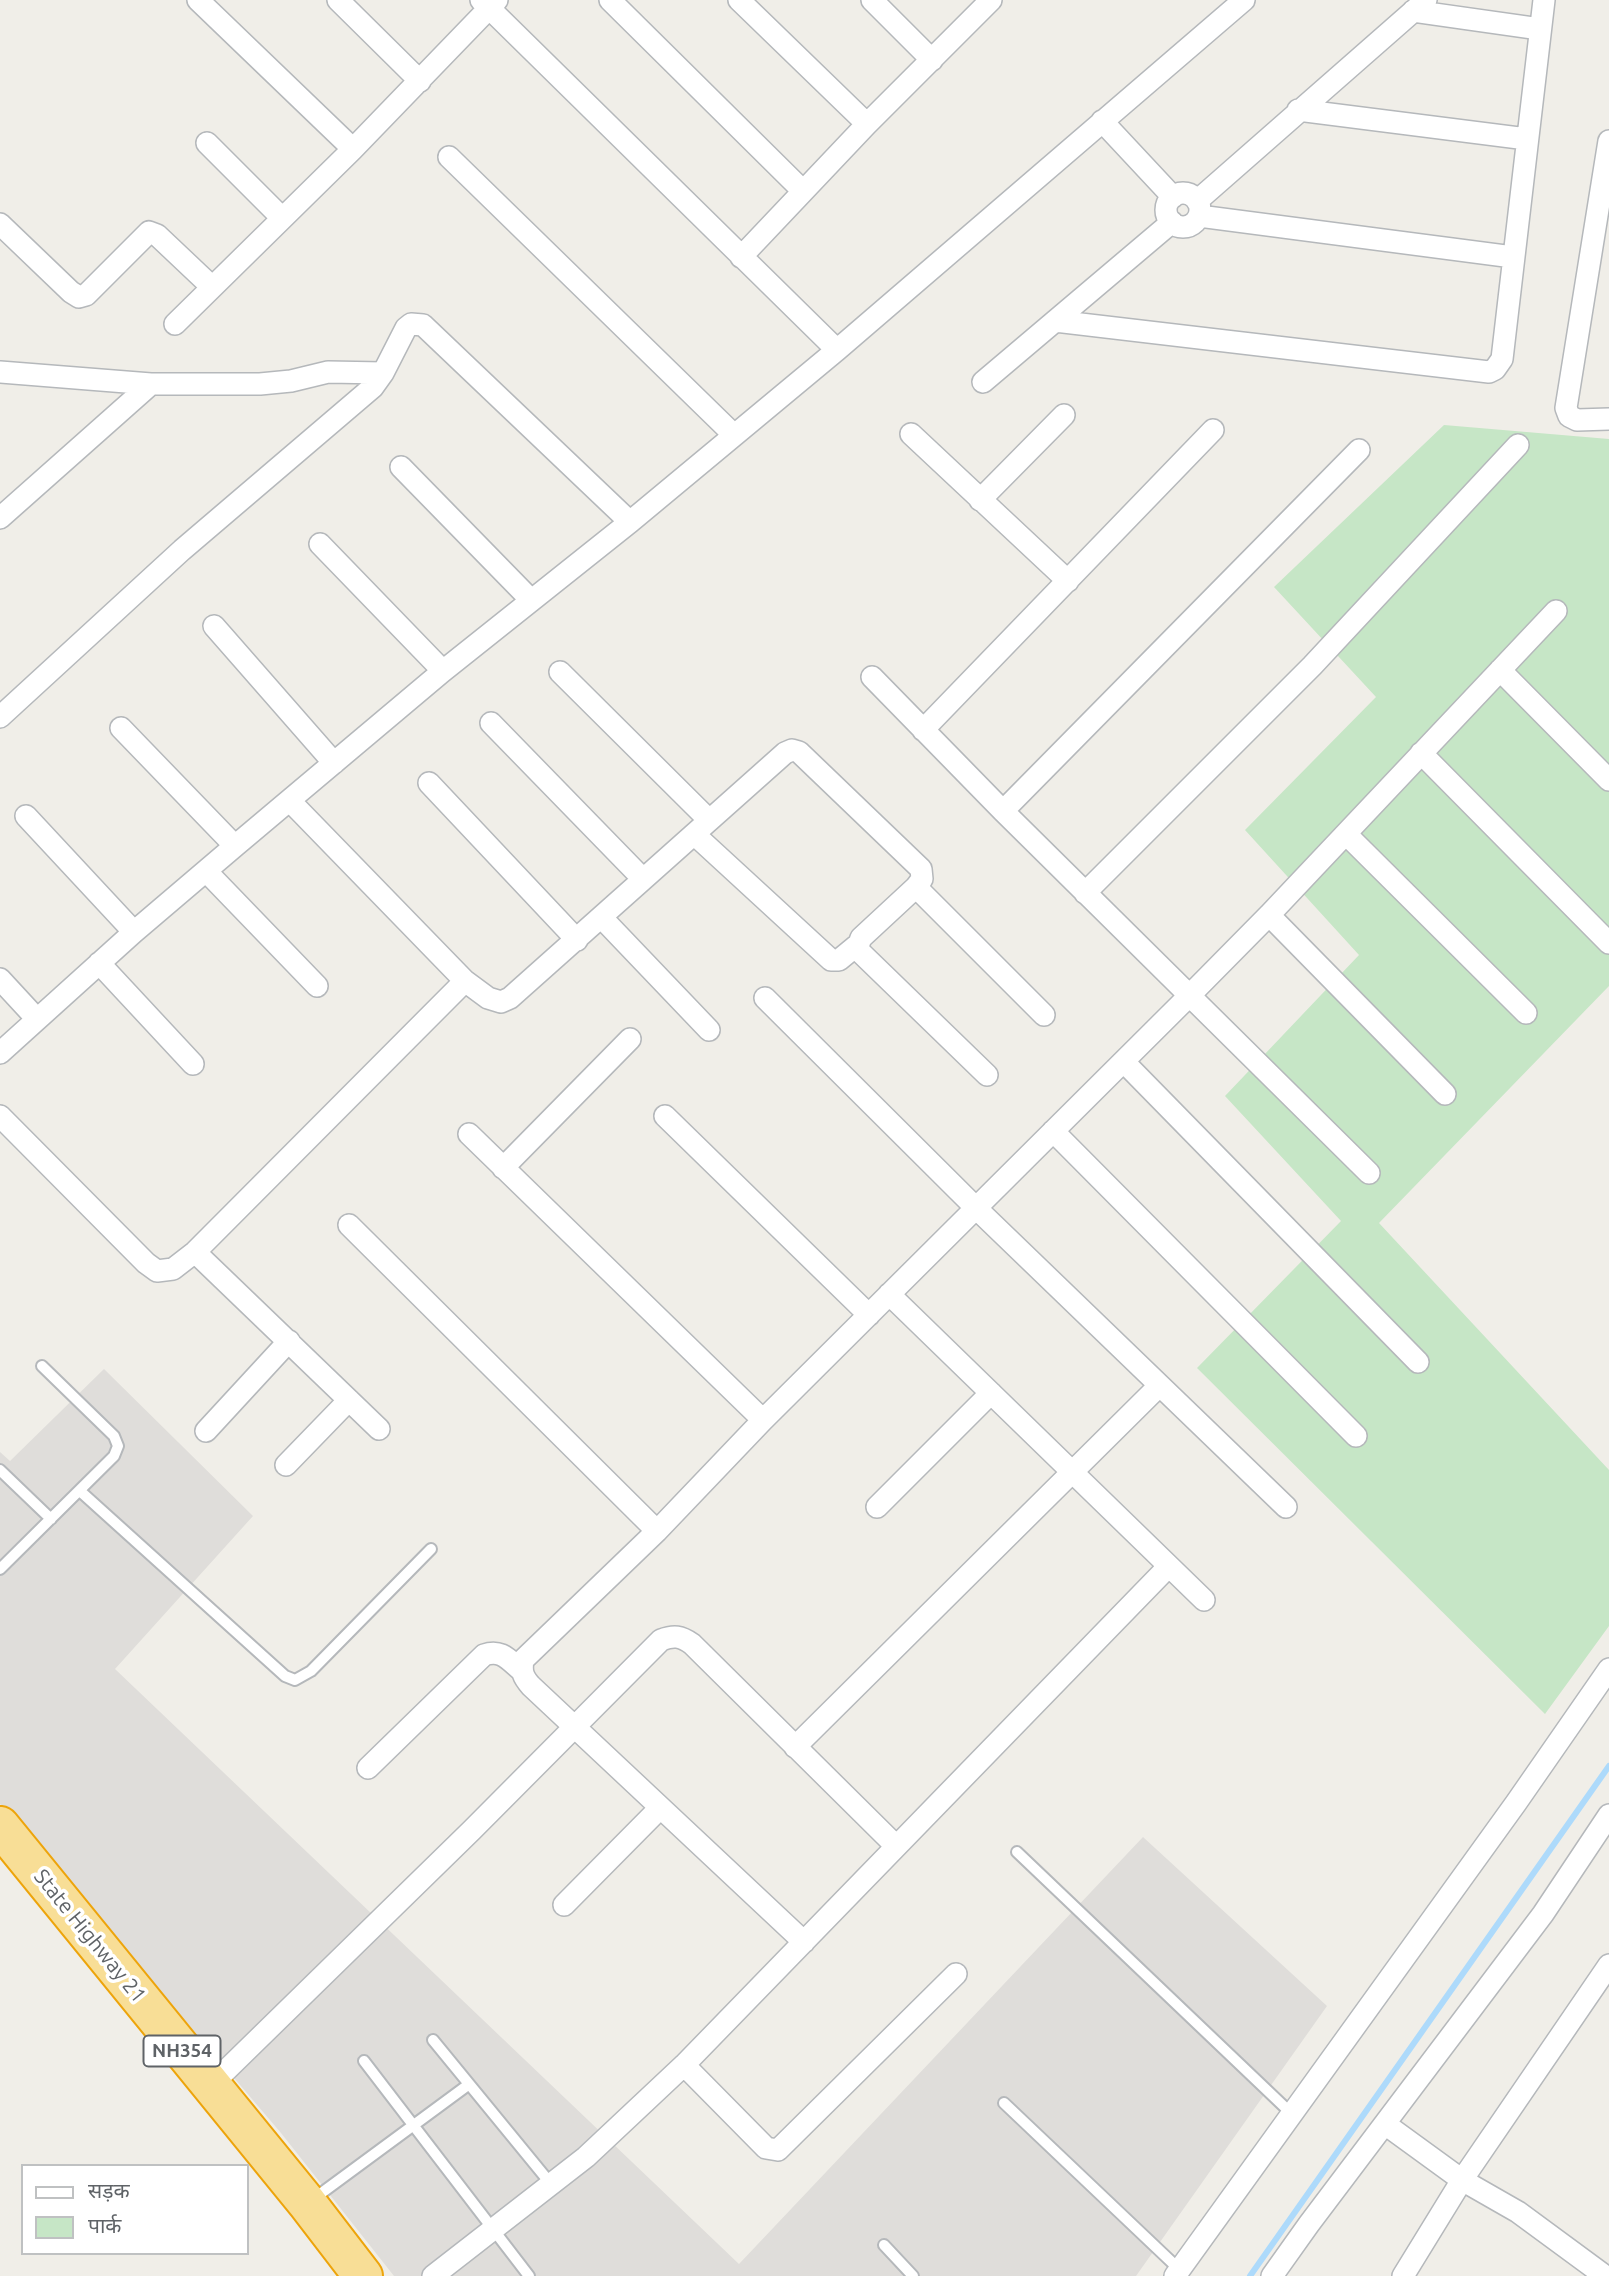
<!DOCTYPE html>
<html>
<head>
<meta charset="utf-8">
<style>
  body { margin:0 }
  #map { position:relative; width:1609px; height:2276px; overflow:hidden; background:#f0eee8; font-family:Ubuntu,"Noto Sans Devanagari",sans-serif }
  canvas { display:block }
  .legend { position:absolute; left:21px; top:2164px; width:228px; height:91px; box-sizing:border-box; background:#fff; border:2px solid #bfc1c2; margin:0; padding:9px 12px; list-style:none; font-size:21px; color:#5f6367 }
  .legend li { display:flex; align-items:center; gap:14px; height:35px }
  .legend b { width:35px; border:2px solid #bfc1c2 }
</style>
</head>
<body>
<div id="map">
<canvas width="1609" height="2276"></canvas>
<ul class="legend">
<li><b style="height:9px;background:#fff"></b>सड़क</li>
<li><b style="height:19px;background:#c6e6c6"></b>पार्क</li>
</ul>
</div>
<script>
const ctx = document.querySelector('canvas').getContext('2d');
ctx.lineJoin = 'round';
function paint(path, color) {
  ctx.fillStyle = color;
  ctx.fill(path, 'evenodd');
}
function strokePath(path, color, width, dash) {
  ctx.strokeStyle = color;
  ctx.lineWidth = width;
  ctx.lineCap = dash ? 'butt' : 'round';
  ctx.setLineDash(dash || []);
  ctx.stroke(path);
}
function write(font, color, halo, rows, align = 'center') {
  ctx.font = font + ' Ubuntu,sans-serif';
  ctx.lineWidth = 7;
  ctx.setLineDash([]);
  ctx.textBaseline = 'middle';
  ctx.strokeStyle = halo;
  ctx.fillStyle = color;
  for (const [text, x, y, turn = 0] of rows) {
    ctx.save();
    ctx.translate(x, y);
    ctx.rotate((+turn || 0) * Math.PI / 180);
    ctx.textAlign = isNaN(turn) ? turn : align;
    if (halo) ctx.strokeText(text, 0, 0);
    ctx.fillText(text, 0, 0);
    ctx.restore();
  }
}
paint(new Path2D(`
  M104,1369l149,147 -138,153 624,595 404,-427 184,169 -191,270h-742l-113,-143 -281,-329v-352l10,9z`), '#dfddda');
paint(new Path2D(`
  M1444,425l165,14v547l-230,237 230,247v156l-64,88 -348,-346 144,-147 -116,-125 134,-141 -114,-125 131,-133 -102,-110z`), '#c6e6c6');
strokePath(new Path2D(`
  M1250,2276l359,-510`), '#addafb', 6);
const lane = new Path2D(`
  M0,1470l51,49
  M80,1491l205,185 10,4 16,-9 120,-122
  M0,1569l114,-113 4,-10 -4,-10 -72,-70
  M1017,1852l276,263
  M433,2040l118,144
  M364,2061l165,215
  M1004,2103l176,167
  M312,2200l156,-115
  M884,2245l29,31`);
const street = new Path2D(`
  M198,0l155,149
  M338,0l82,81
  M481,0l356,350
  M610,0l193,191
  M739,0l128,124
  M872,0l60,60
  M1413,11l127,18
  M1298,110l229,29
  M1102,121l71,76
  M1609,141l-43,267 3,8 8,4 32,-1
  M207,143l75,75
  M449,157l285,278
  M1166 210a17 17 0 1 1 34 0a17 17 0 1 1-34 0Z
  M1197,201l229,-201
  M1199,216l314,41
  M0,224l71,68 8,5 7,-2 63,-63 8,3 55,52
  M741,257l126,-133 124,-124
  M1055,321l434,51 6,-3 7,-10 42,-359
  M175,324l178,-175 144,-149
  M0,372l151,12h109l31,-3 37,-9 55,1
  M983,382l189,-160
  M911,434l157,147
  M401,467l130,133
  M980,500l84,-85
  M0,518l151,-134
  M320,544l123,127
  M214,626l120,137
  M1500,670l109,110
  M560,672l149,148
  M872,677l131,134 366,362
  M0,717l182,-167 191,-163 10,-14 23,-45 5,-4 12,1 207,197
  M491,723l152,156
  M121,728l114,118
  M923,730l290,-300
  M1421,753l188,190
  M429,783l148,157
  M290,801l175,180 23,17 13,4 9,-4 275,-245 7,-3 7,2 122,117 1,10 -6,8 -55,51 -4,11 130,126
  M1003,811l356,-361
  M26,816l108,116
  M694,834l137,126h8l17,-14
  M1346,834l180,179
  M206,871l111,115
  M916,887l128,128
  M1085,893l227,-227 206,-221
  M1269,915l176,179
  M602,918l107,112
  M99,963l94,101
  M0,979l36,39
  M765,998l212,211 309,298
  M0,1053l134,-121 101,-86 208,-175 187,-149 207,-172 407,-350
  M1124,1062l294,300
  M0,1116l146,147 11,8 16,-2 22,-17 270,-271
  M665,1116l204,199
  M1053,1131l303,305
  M469,1134l294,286
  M503,1168l127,-129
  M349,1225l308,306
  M195,1252l184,177
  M889,1294l315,306
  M206,1431l83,-90
  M286,1465l63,-65
  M877,1507l114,-114
  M795,1747l364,-361
  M368,1768l116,-113c17,-6 24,4 37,15
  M564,1905l96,-97
  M804,1942l-273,-256c-8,-9 -10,-14 -8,-26l134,-129 106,-111 426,-424 80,-81 287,-304
  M684,2065l82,83 12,2 178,-176
  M210,2086l262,-256 189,-190c13,-5 20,-4 31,4l204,202
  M1385,2124l77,56 56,32 87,64
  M433,2276l153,-119 98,-92 484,-498
  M1175,2276l341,-473 93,-134
  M1272,2276l37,-52 234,-310 66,-99
  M1403,2276l59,-96 147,-215`);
const highway = new Path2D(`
  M0,1826l307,377 56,73`);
strokePath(lane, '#b5b8bb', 14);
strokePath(street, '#b5b8bb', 24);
strokePath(highway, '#eda40b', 42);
strokePath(lane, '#fff', 10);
strokePath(street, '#fff', 21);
strokePath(highway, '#f8de96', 38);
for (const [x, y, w] of [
  [182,2051,77]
]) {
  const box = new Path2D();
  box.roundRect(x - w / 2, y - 15.5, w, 31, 5);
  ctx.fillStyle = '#fff';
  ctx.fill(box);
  strokePath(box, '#5f6367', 2);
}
write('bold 19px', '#5f6367', null, [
  ["NH354",182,2051]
]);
write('21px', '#5f6367', '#fff', [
  ["State Highway 21",90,1936,51]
]);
</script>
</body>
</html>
